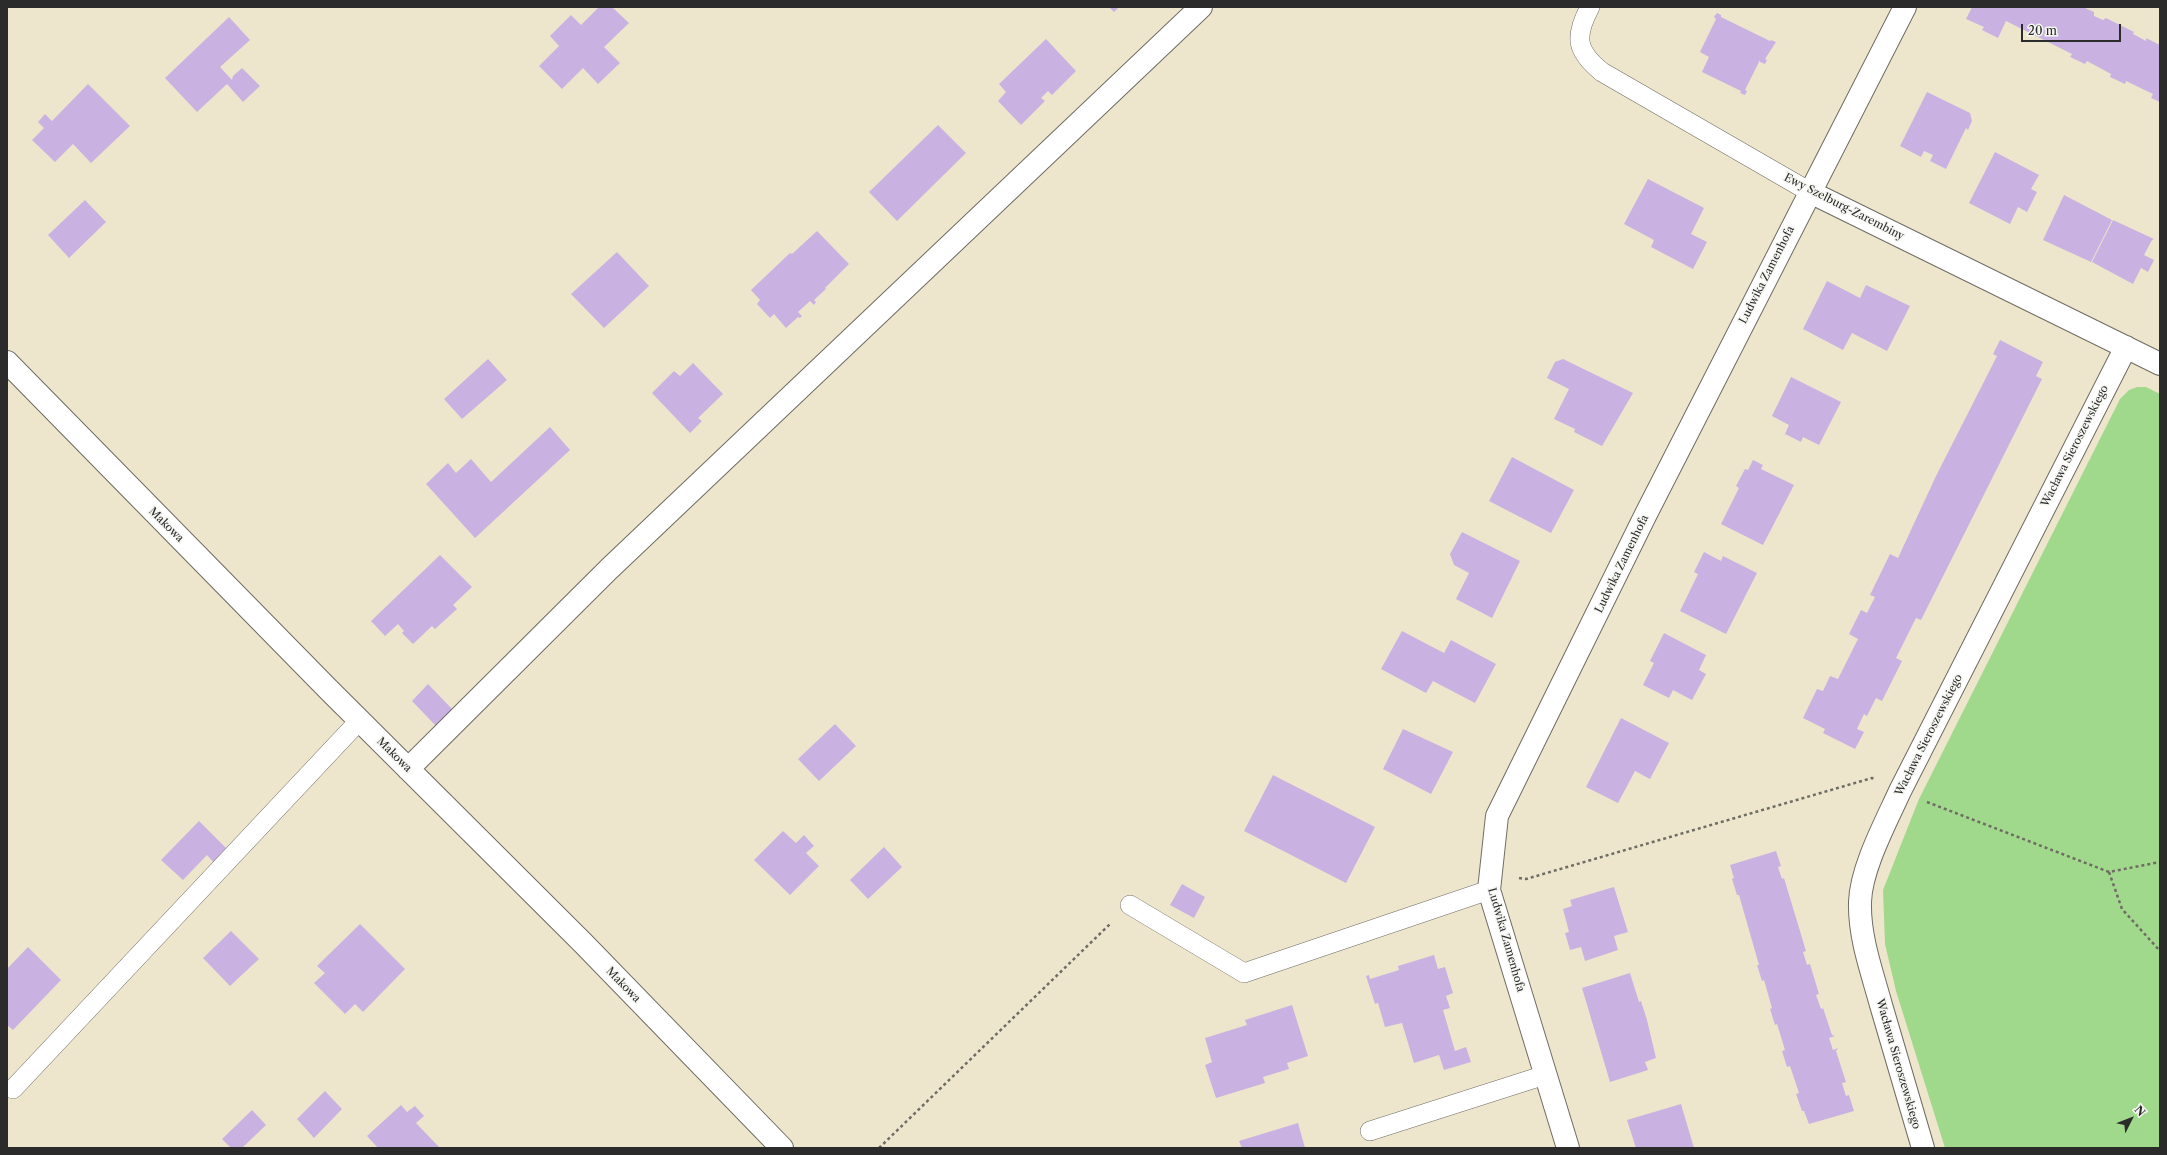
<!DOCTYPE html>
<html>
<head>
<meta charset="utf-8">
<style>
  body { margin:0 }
  #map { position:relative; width:2167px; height:1155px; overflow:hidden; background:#ede6cd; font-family:"Libre Caslon Text",serif }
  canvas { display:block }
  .frame { position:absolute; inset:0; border:8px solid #2b2b2b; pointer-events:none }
  .north { position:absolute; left:2111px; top:1099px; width:40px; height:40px; -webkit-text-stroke:3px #f6f6f2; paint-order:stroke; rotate:48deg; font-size:11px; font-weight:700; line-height:16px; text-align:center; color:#2b2b2b }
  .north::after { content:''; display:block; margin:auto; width:14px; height:18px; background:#2b2b2b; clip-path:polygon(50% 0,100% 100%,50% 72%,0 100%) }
  .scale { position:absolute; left:2021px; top:24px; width:100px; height:18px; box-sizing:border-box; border:2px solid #2b2b2b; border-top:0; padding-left:5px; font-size:12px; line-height:14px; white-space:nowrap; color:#2b2b2b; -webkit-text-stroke:3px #f6f6f2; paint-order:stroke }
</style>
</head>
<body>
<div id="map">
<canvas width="2167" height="1155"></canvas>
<div class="frame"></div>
<div class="north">N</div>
<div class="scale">20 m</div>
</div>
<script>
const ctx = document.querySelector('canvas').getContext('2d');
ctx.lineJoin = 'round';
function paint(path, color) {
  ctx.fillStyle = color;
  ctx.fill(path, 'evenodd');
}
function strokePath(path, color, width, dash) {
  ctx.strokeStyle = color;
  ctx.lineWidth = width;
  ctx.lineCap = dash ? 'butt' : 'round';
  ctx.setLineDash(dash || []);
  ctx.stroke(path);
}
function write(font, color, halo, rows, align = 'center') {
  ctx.font = font + ' "Libre Caslon Text",serif';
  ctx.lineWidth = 3;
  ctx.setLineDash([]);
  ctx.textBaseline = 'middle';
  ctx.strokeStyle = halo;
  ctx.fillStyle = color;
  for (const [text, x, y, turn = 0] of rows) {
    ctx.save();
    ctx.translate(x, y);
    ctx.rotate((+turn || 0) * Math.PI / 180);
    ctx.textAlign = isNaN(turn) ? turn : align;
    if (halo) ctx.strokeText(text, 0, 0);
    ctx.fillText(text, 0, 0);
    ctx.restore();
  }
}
paint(new Path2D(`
  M2137,387h9l14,7v754h-215l-49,-157 -11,-47 -2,-54 36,-91 201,-400 9,-9z`), '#a1d98c');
paint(new Path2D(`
  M599,7h13l17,16 -25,24 16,16 -22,21 -15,-16 -21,21 -23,-23 20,-20 -9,-10 21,-21 10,10z
  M1109,7h10l-5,5z
  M1972,7h111l11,5v4l9,4 3,-2 28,14 -1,2 13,7v-3l14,7v57l-9,-4 2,-4 -27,-13 -1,3 -15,-7 1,-3 -24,-13 -2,3 -15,-7 2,-3 -66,-33 -8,17 -16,-8 2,-3 -18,-8z
  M1717,13l4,2v2l49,24 1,-1 5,2 -11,17 2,1 -2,4 -5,-2v-2l-15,30 2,1 -2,4 -5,-2 1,-2 -39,-19 7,-15 -9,-5 16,-33 -2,-2z
  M229,17l21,23 -30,27 12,13 1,-4 9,-8 18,18 -17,16 -16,-18 -30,28 -32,-34z
  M1046,39l30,32 -24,24 -4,-4 -7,7 4,3 -24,24 -23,-24 8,-9 -7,-8z
  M88,84l42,42 -39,37 -18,-19 -18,18 -23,-22 12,-12 -6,-6 7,-8 7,7z
  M1927,92l43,21 2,8 -4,9 -2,-2 -20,41 -16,-8 3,-6 -9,-4 -3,6 -21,-11z
  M938,125l28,28 -69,68 -28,-29z
  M1995,152l44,23 -8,14 6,3 -10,20 -9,-5 -8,17 -41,-21z
  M1648,179l56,29 -13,26 16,8 -14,27 -42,-22 3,-7 -30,-16z
  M2064,195l48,25 -21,42 -48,-22z
  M85,200l21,22 -37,36 -21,-23z
  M2113,220l41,19 -2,1 -8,15 10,5 -6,12 -7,-4 -8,16 -41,-22z
  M817,231l32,33 -24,24 1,1 -12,11 2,2 -2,3 -4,-4 -12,11 4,4 -2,2 -2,-1 -12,11 -12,-14 -4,4 -13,-14 3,-4 -9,-10 39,-37 2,1z
  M617,252l32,34 -45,42 -33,-34z
  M1827,281l33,17 6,-13 44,21 -23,45 -35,-18 -9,17 -40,-21z
  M2000,340l43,22 -7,14 6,3 -121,241 -5,-2 -20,40 6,3 -20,40 -6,-3 -9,18 -3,-2 -7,15 7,3 -9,17 -32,-16 2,-4 -22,-11 14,-29 6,2 7,-15 8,3 20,-40 -9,-5 12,-24 6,3 8,-16 -5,-2 20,-41 8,4 38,-82 61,-120 -4,-2z
  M488,359l19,21 -45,39 -18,-20z
  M1563,359l70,34 -31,53 -28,-14 1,-3 -21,-10 15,-30 -22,-11 8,-16z
  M693,363l30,31 -25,24 4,3 -12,12 -38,-40 22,-22 6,5z
  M1791,377l50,25 -22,43 -16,-8 -2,5 -16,-8 4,-9 -17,-9z
  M550,427l20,23 -95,88 -49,-54 22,-21 8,10 15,-14 20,23z
  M1512,457l62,33 -23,43 -62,-32z
  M1753,460l10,5 -2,4 33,16 -31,60 -42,-21 18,-36 -3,-2 9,-17 3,1z
  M1462,532l58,29 -28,57 -36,-19 13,-26 -15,-8 -4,-11z
  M1704,552l17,9 2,-5 34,17 -31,61 -46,-23 18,-37 -4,-2z
  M440,555l32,32 -19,18 4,4 -22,20 -3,-3 -19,18 -11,-11 2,-2 -6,-7 -13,12 -14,-15z
  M1402,631l42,22 7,-13 45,24 -21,39 -42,-22 -7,12 -45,-24z
  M1664,633l42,22 -7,15 7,4 -14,26 -19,-10 -4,8 -26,-13 11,-22 -4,-2z
  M428,684l25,26 -17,16 -24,-25z
  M1621,718l48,25 -19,36 -15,-8 -17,32 -32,-16z
  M835,724l21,22 -37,35 -21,-22z
  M1403,729l50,23 -22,42 -48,-25z
  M1273,775l102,52 -29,56 -102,-52z
  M199,821l29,29 -13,14 -8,-9 -24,25 -22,-20z
  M783,831l13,12 8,-8 10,11 -8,7 13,13 -29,29 -36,-35z
  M884,847l18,20 -34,32 -18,-19z
  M1776,851l5,15 -3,1 4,12 2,-1 22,73 -3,1 4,13 3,-1 9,30 -3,1 5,14 2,-1 9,27 3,1 -6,2 4,12 5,-2 -2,3 10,31 -4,1 4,13 3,-1 5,16 -45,13 -5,-13h-2l-6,-17 3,-1 -9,-27 -3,1 -5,-16 3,-1 -8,-26 -2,1 -5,-16 2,-1 -8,-28 -2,1 -5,-16h2l-20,-70h-2l-5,-16 2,-1 -4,-13z
  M1182,884l23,13 -11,21 -24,-13z
  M1614,887l14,45 -14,4 4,14 -33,11 -4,-14 -11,3 -5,-17 4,-1 -6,-23 9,-3 -2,-6z
  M360,924l45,45 -42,43 -8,-8 -10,10 -31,-31 11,-10 -8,-7z
  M231,931l28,28 -29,27 -27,-28z
  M28,947l33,33 -48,50 -6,-5v-56z
  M1434,955l4,14 7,-2 8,26 -7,3 4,12 -7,2 12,41 11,-4 5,15 -27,8 -5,-15 -25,8 -12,-40 -17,4 -7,-24 -3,1 -9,-28 3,-1 1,4 29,-9 -1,-4z
  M1630,973l9,29 2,-1 6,19 9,38 -11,4 3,8 -38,12 -28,-94z
  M1292,1005l16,51 -21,7 2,6 -26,8 2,6 -49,15 -11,-33 7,-3 -7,-24 42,-13 -2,-5z
  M325,1091l17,18 -28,29 -17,-19z
  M1681,1104l13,44h-58l-9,-28z
  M401,1105l6,7 8,-6 9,10 -8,7 24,25h-62l-11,-12z
  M252,1110l14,15 -24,23h-11l-9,-9z
  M1298,1123l7,25h-63l-3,-7z`), '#c9b2e1');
const service = new Path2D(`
  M1590,7c-16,30 -14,44 12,65l208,120
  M1130,905l114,68 245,-83
  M13,1089l346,-368
  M1370,1131l175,-56`);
const minor = new Path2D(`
  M1810,192l350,172
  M7,362l322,328 254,253 199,205
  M408,769l201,-200 592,-562
  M1568,1148l-79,-258 8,-74 149,-302 259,-507
  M1923,1148c-14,-47 -28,-95 -42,-143 -9,-33 -22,-68 -21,-103 1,-34 26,-80 40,-111l226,-444`);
strokePath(service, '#6f6c64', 20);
strokePath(minor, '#6f6c64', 24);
strokePath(new Path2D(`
  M1927,802l182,70 51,-10
  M2109,872l13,37 38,42
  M1519,878l7,1 346,-101 3,1
  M879,1148l231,-224`), '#6f6c64', 2.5, [3, 3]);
strokePath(service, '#fff', 19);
strokePath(minor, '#fff', 22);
write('11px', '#2b2b2b', '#f6f6f2', [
  ["Ewy Szelburg-Zarembiny",1844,207,27],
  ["Ludwika Zamenhofa",1767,275,-63],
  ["Wacława Sieroszewskiego",2075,446,-63],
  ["Makowa",166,525,45],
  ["Ludwika Zamenhofa",1622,564,-64],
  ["Wacława Sieroszewskiego",1929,735,-63],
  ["Makowa",394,755,45],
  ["Ludwika Zamenhofa",1506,940,74],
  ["Makowa",623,985,46],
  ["Wacława Sieroszewskiego",1898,1064,74]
]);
</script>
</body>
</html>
